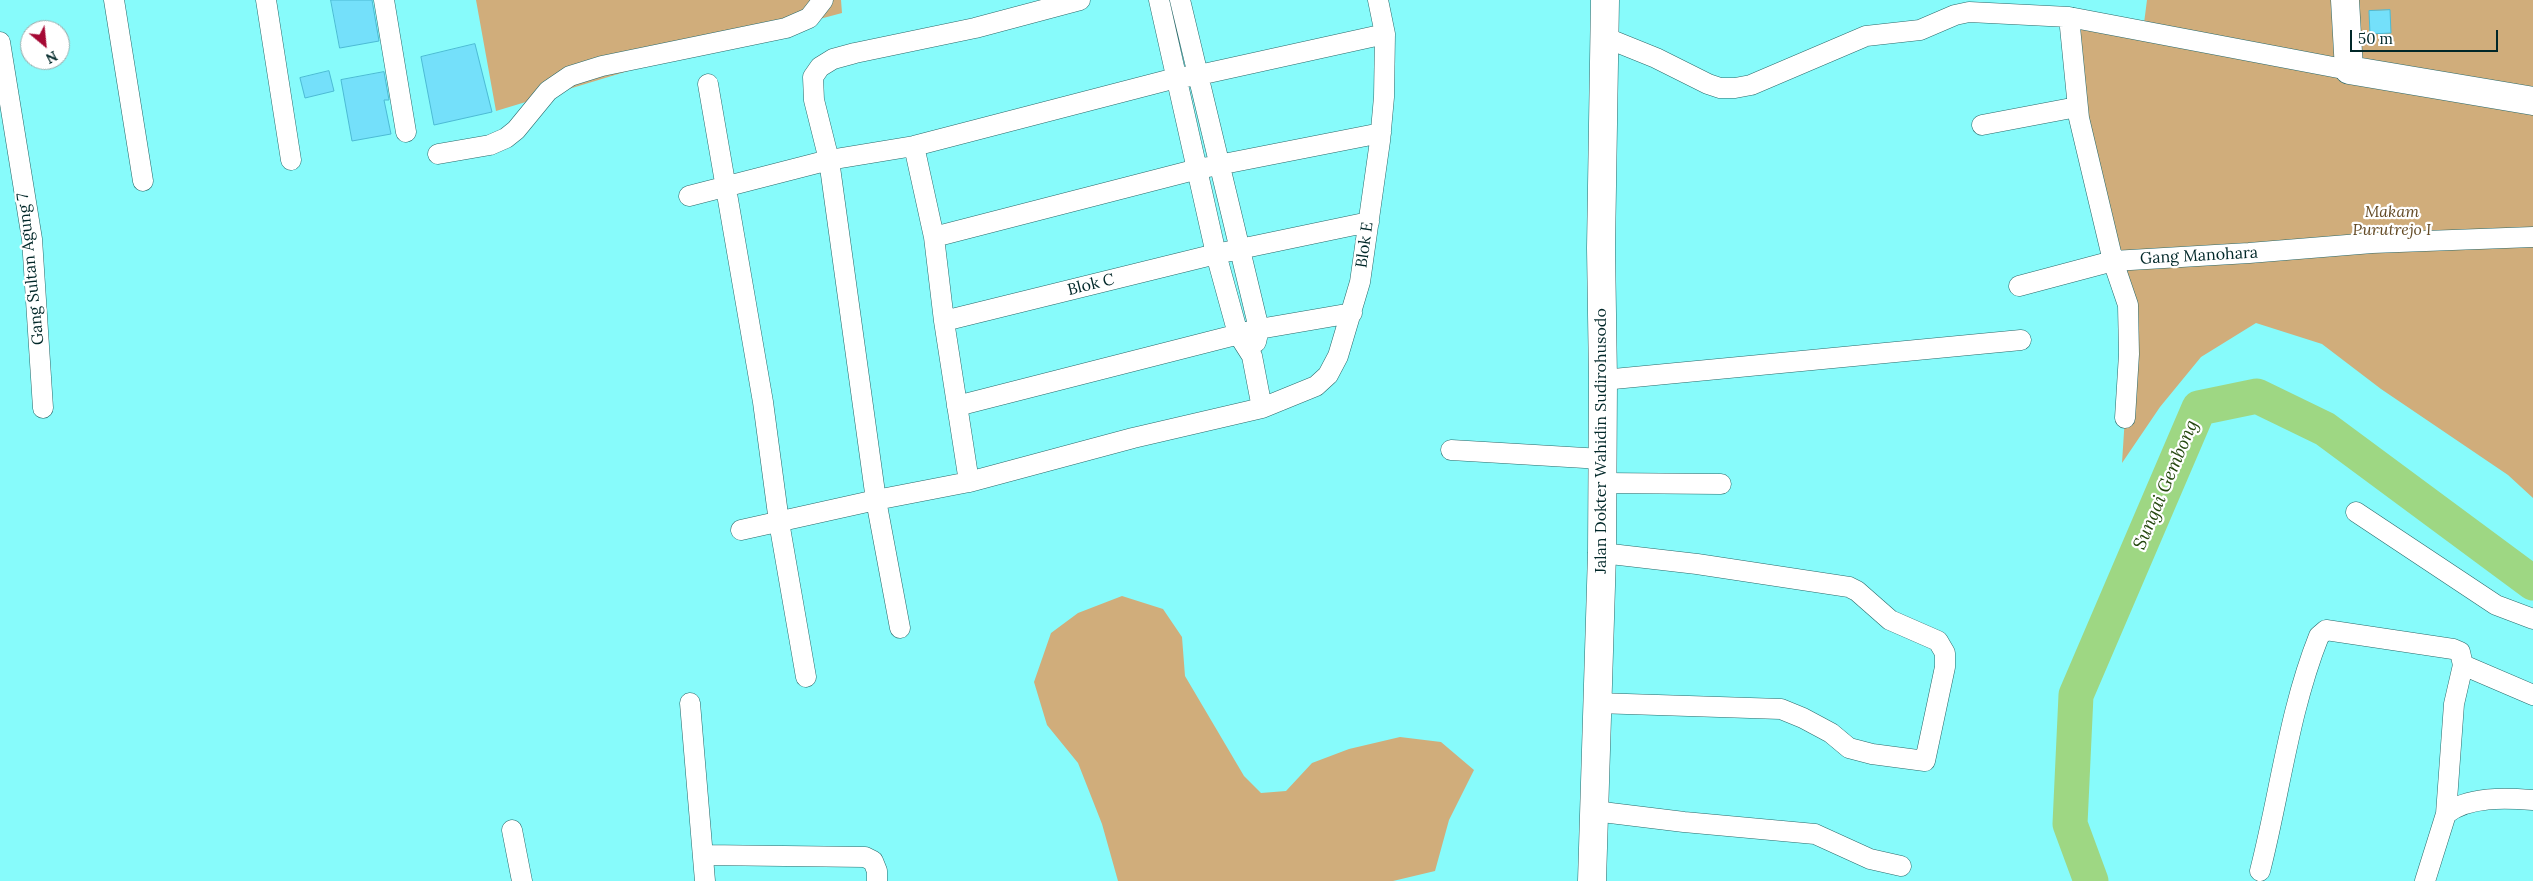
<!DOCTYPE html>
<html>
<head>
<meta charset="utf-8">
<style>
  body { margin:0 }
  #map { position:relative; width:2533px; height:881px; overflow:hidden; background:#87fbfb; font-family:Lora,serif }
  canvas { display:block }
  .north { position:absolute; left:20px; top:20px; width:50px; height:50px; box-sizing:border-box; background:#fff; border:1px solid #99a9a9; border-radius:50%; rotate:152deg; font-size:14px; font-weight:700; line-height:20px; text-align:center; color:#002728 }
  .north::after { content:''; display:block; margin:auto; width:18px; height:22px; background:#a50934; clip-path:polygon(50% 0,100% 100%,50% 72%,0 100%) }
  .scale { position:absolute; left:2350px; top:30px; width:148px; height:22px; box-sizing:border-box; border:2px solid #002728; border-top:0; padding-left:6px; font-size:15px; line-height:18px; white-space:nowrap; color:#002728; -webkit-text-stroke:4px #fff; paint-order:stroke }
</style>
</head>
<body>
<div id="map">
<canvas width="2533" height="881"></canvas>
<div class="north">N</div>
<div class="scale">50 m</div>
</div>
<script>
const ctx = document.querySelector('canvas').getContext('2d');
ctx.lineJoin = 'round';
function paint(path, color) {
  ctx.fillStyle = color;
  ctx.fill(path, 'evenodd');
}
function strokePath(path, color, width, dash) {
  ctx.strokeStyle = color;
  ctx.lineWidth = width;
  ctx.lineCap = dash ? 'butt' : 'round';
  ctx.setLineDash(dash || []);
  ctx.stroke(path);
}
function write(font, color, halo, rows, align = 'center') {
  ctx.font = font + ' Lora,serif';
  ctx.lineWidth = 4.5;
  ctx.setLineDash([]);
  ctx.textBaseline = 'middle';
  ctx.strokeStyle = halo;
  ctx.fillStyle = color;
  for (const [text, x, y, turn = 0] of rows) {
    ctx.save();
    ctx.translate(x, y);
    ctx.rotate((+turn || 0) * Math.PI / 180);
    ctx.textAlign = isNaN(turn) ? turn : align;
    if (halo) ctx.strokeText(text, 0, 0);
    ctx.fillText(text, 0, 0);
    ctx.restore();
  }
}
paint(new Path2D(`
  M476,0h365l1,13 -194,52 -152,46z
  M2147,0h386v498l-25,-23 -127,-86 -59,-45 -66,-21 -55,34 -41,50 -38,56 7,-109 -60,-337 74,14z
  M1122,596l41,13 19,28 3,39 59,100 17,17 25,-2 26,-28 37,-14 51,-12 41,5 33,28 -25,50 -14,51 -42,10h-275l-16,-57 -24,-61 -31,-38 -13,-43 17,-49 27,-20z`), '#d0ad7b');
strokePath(new Path2D(`
  M2091,881l-21,-57 6,-129 123,-287 58,-12 68,33 208,154`), '#9ed783', 35);
const building = new Path2D(`
  M331,0h41l7,41 -39,7z
  M2390,10l1,23 -21,1 -1,-23z
  M475,44l17,68 -58,13 -13,-68z
  M329,71l5,20 -29,7 -5,-20z
  M384,72l5,28h-5l7,34 -39,7 -11,-61z`);
paint(building, '#74e0fa');
strokePath(building, '#4cbad4', 1);
const street = new Path2D(`
  M114,0l29,181
  M266,0l25,160
  M384,0l22,132
  M1159,0l57,254 22,80 14,22 10,52
  M1180,0l79,329 -3,13
  M2069,17l10,101 34,143 136,-8 123,-10 161,-6
  M1604,37l52,21 52,26 12,4h15l16,-3 115,-49 54,-6 35,-15 14,-3 100,5 280,53
  M0,42l32,197 11,169
  M708,84l55,318 16,120 27,155
  M1982,125l95,-18
  M914,146l20,91 10,84 25,161
  M438,154l52,-9 16,-7 10,-8 32,-39 22,-15 32,-10 184,-38 23,-10 14,-18
  M689,196l140,-36 85,-14 262,-68 23,-3 186,-41
  M934,237l264,-68 183,-36
  M2019,286l94,-25 15,44 1,49 -4,64
  M944,321l272,-67 153,-32
  M1603,380l418,-40
  M957,406l302,-77 93,-16
  M1451,450l151,9
  M1602,483l119,1
  M2356,512l140,93 37,14
  M741,530l135,-30 93,-18 164,-44 129,-30 54,-22 12,-11 10,-19 22,-74 20,-141 4,-44 1,-63 -7,-34
  M900,628l-24,-128 -47,-340 -15,-60 -1,-23 7,-10 13,-8 22,-6 120,-25 105,-28
  M2463,665l70,30
  M690,703l15,178
  M1596,703l185,6 22,9 28,15 18,15 23,6 53,7 20,-94v-14l-7,-12 -48,-21 -33,-29 -8,-4 -152,-23 -95,-11
  M1594,811l90,11 131,12 55,25 31,7
  M512,830l10,51
  M704,855l161,2 8,4 4,10v10
  M2260,871c20,-78 29,-160 59,-235l7,-6 127,19 7,3 3,13 -9,39 -8,110
  M2425,881l21,-67c22,-18 60,-16 87,-14`);
const secondary = new Path2D(`
  M2345,0l4,70 184,31`);
const primary = new Path2D(`
  M1592,881l10,-328 1,-173 -2,-132 4,-248`);
strokePath(street, '#2b696a', 21);
strokePath(secondary, '#2b696a', 29);
strokePath(primary, '#2b696a', 29);
strokePath(street, '#fff', 20);
strokePath(secondary, '#fff', 28);
strokePath(primary, '#fff', 28);
write('italic 16px', '#634a25', '#fff', [
  ["Makam",2392,212],
  ["Purutrejo I",2392,230]
]);
write('16px', '#002728', '#fff', [
  ["Blok E",1365,245,-82],
  ["Gang Manohara",2199,256,-3],
  ["Gang Sultan Agung 7",31,269,-96],
  ["Blok C",1091,285,-14],
  ["Jalan Dokter Wahidin Sudirohusodo",1601,441,-90]
]);
write('italic 18px', '#23460c', '#fff', [
  ["Sungai Gembong",2166,485,-67]
]);
</script>
</body>
</html>
